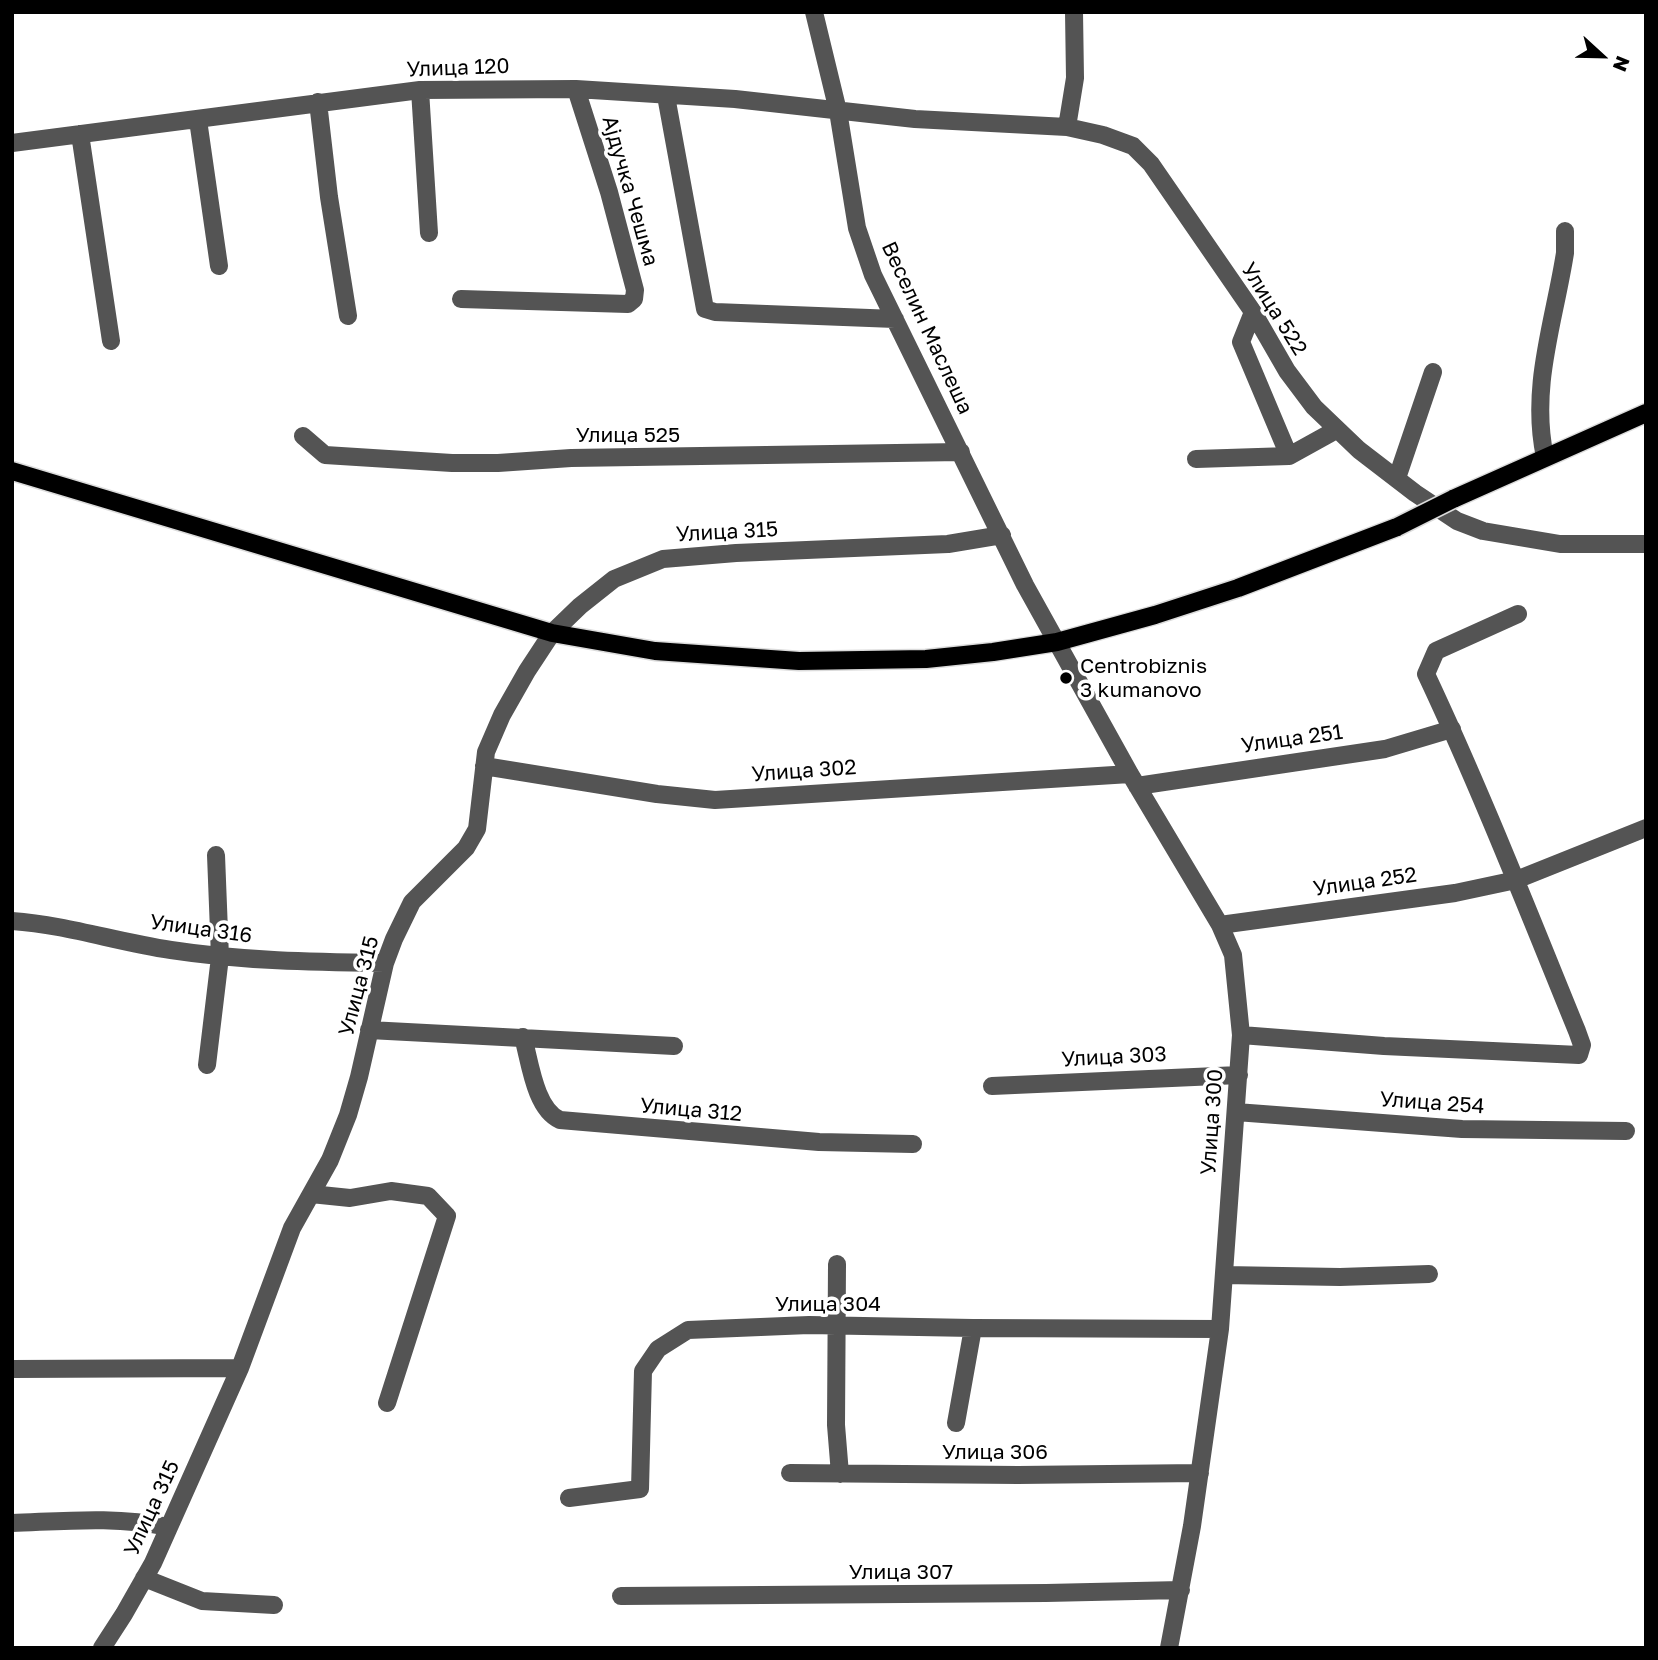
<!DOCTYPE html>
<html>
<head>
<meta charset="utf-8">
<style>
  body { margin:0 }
  #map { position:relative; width:1658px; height:1660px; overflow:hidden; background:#fff; font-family:"Golos Text",sans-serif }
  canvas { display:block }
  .frame { position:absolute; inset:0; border:14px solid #000; pointer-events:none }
  .north { position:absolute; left:1567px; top:21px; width:70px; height:70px; -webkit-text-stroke:5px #fff; paint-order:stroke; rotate:112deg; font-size:19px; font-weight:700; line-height:28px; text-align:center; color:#000 }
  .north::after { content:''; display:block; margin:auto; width:24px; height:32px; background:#000; clip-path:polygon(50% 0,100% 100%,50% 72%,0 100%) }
</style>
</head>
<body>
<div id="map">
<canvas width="1658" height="1660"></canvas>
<div class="frame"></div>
<div class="north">N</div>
</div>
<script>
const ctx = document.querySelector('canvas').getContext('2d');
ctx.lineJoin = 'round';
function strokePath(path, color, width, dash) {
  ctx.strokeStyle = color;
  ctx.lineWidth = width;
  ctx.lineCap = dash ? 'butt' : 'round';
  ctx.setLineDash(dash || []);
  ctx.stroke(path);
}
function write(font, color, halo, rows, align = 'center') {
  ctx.font = font + ' "Golos Text",sans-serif';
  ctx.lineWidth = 7;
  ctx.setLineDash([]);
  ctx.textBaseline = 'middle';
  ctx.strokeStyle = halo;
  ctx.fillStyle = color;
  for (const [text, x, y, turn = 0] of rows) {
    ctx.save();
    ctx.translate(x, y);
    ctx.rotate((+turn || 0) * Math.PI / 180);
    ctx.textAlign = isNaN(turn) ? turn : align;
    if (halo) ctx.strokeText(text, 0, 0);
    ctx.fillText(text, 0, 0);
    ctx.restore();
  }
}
const major = new Path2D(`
  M12,471l540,162 103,18 144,10 127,-2 67,-7 64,-10 98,-27 83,-27 159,-61
  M1453,499l193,-86`);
strokePath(major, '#dbdbdb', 21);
strokePath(new Path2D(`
  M814,12l24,99 19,117 16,47 152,310 105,189 90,151 13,30 8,80 -21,294 -28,197 -23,122
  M420,90l9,143
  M666,96l39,213 10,3 180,7
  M318,102l11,95 19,119
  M198,120l21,146
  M1067,127l8,-49 -1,-66
  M80,134l31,207
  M12,143l408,-53 156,-1 159,10 180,20 152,8 36,8 30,11 18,18 102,148 34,59 27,36 45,43 56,43 42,28 26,10 77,13h86
  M461,299l167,5 6,-5 1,-9 -26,-98 -33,-103
  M1253,312l-12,30 48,114
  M303,436l22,19 127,8h46l73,-5 390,-6
  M1545,457c-15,-70 9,-134 20,-204v-22
  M1196,459l93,-3 47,-26
  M1397,478l36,-106
  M484,766l173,28 58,6 415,-26
  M1137,786l248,-37 67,-20
  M12,921c56,4 104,21 159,29 71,11 142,12 214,13
  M1220,925l235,-32 61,-13 130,-52
  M369,1030l305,16
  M1241,1035l143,11 195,9 3,-10 -5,-14c-49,-120 -96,-240 -151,-357l10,-23 82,-37
  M523,1037c7,25 12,72 37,83l259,22 94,2
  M207,1065l13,-108 -4,-102
  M992,1086l247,-11
  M1236,1112l226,17 164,2
  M311,1194l39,4 41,-7 37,5 19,20 -60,187
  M837,1264l-1,161 4,49
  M1224,1275l116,2 89,-3
  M12,1369l228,-1
  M956,1423l17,-95
  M790,1473l228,2 182,-2
  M569,1498l71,-9 3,-118 15,-22 30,-19 121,-5 164,3 247,1
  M12,1523c55,-2 102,-7 157,4
  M144,1578l58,23 72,4
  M621,1596l425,-3 135,-3
  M102,1648l22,-34 29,-51 87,-195 52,-140 38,-68 18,-45 11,-38 26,-114 9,-24 18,-37 54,-54 11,-19 9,-77 16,-37 25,-44 25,-38 28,-27 34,-27 49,-20 73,-6 212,-9 54,-9`), '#545454', 18);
strokePath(major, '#000', 18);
const majorBridge = new Path2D(`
  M1397,527l56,-28`);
strokePath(majorBridge, '#dbdbdb', 21, []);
strokePath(majorBridge, '#000', 18);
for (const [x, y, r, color] of [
  [1066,678,7,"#000"]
]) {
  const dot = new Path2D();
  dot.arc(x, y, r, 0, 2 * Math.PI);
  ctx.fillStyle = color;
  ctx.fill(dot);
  strokePath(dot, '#fff', 2.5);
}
write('21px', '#000', '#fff', [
  ["Улица 120",458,68,-2],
  ["Ајдучка Чешма",630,191,74],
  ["Улица 522",1274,309,58],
  ["Веселин Маслеша",927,328,65],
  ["Улица 525",628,435],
  ["Улица 315",727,532,-3],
  ["Улица 251",1292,739,-8],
  ["Улица 302",804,771,-4],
  ["Улица 252",1365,882,-8],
  ["Улица 316",201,929,8],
  ["Улица 315",359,986,-75],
  ["Улица 303",1114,1057,-3],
  ["Улица 254",1432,1103,4],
  ["Улица 312",691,1110,5],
  ["Улица 300",1212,1122,-86],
  ["Улица 304",828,1304],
  ["Улица 306",995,1452],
  ["Улица 315",152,1508,-65],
  ["Улица 307",901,1572]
]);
write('21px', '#000', '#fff', [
  ["Centrobiznis",1080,666],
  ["3 kumanovo",1080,690]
], 'left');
</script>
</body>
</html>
